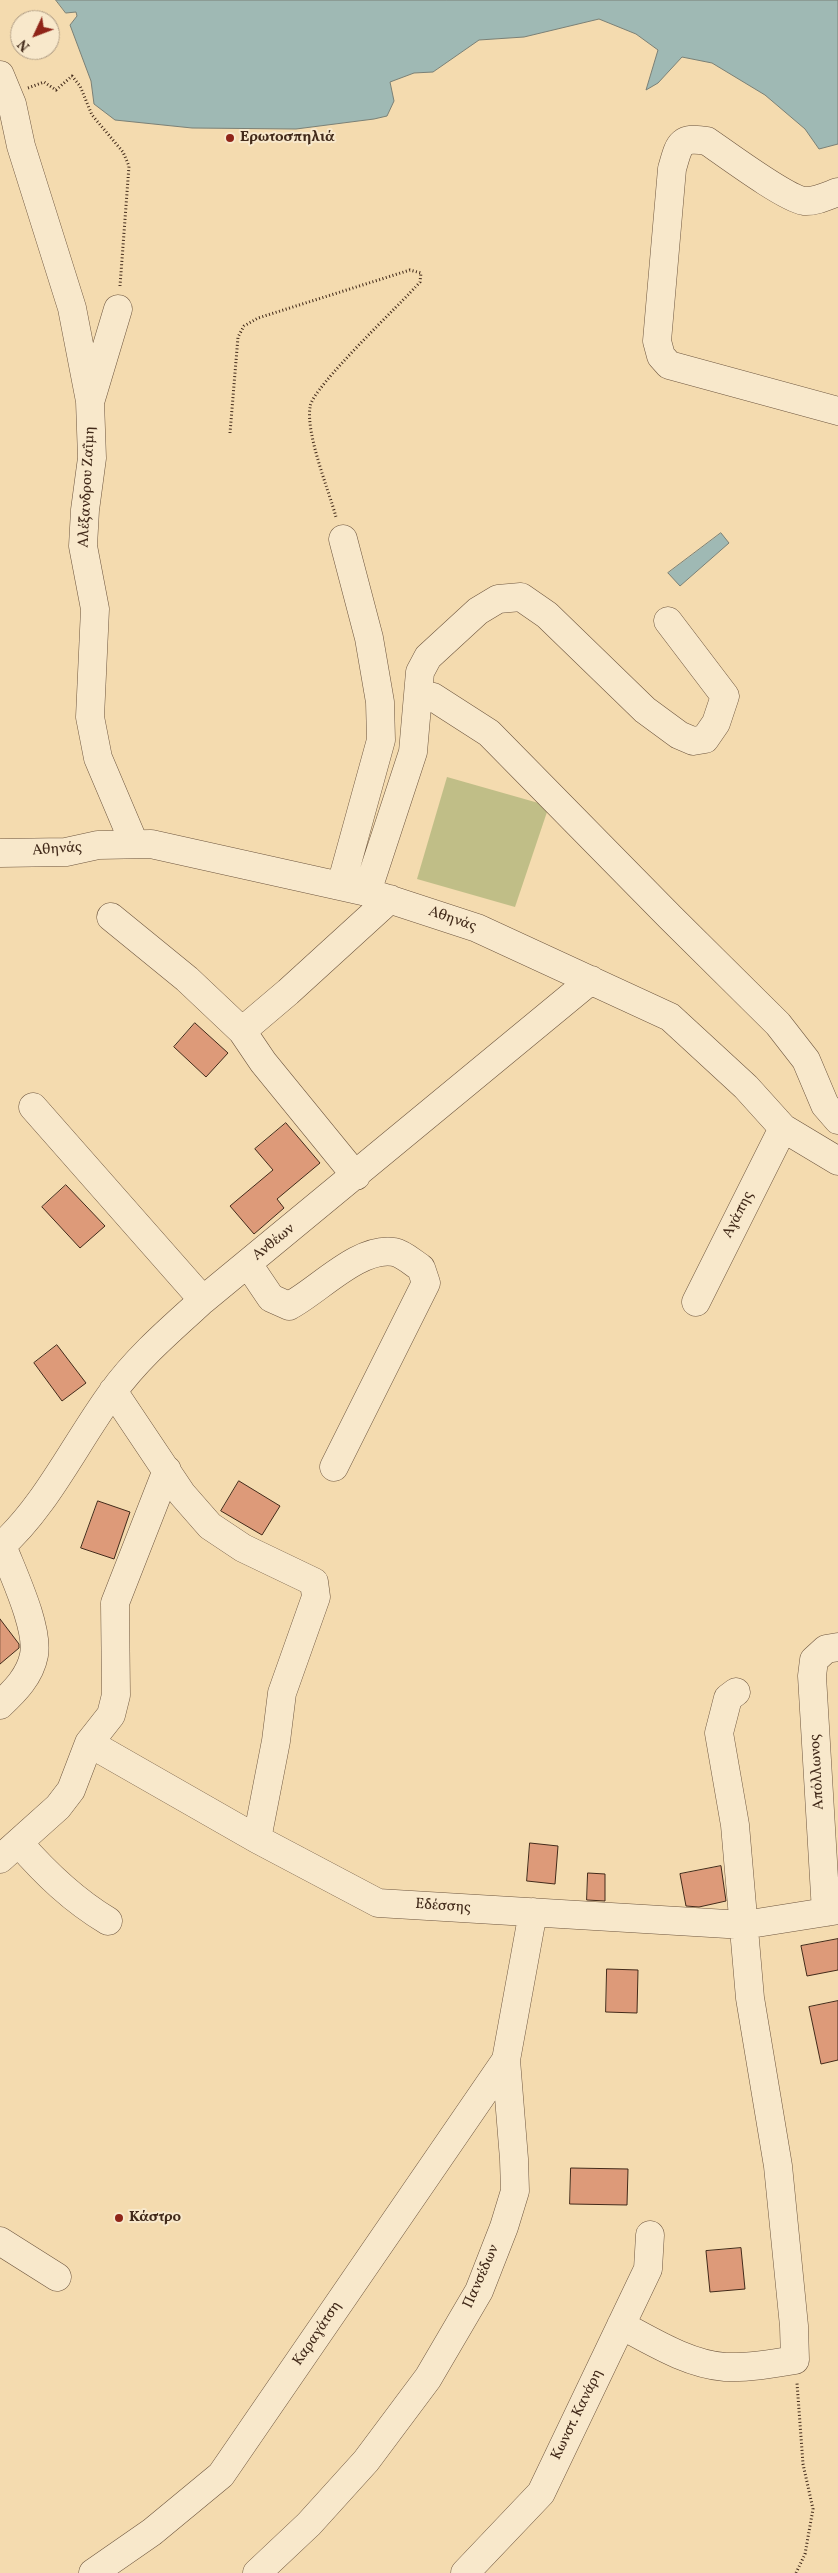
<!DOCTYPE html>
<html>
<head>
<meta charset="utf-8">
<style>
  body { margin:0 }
  #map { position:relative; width:838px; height:2573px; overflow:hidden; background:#f4dbaf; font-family:Vollkorn,serif }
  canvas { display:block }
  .north { position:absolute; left:10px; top:10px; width:50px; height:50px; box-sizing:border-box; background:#f8e8cb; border:1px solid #af9c84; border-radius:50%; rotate:227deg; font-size:14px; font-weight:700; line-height:20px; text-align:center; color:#422a1a }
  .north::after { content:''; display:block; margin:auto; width:18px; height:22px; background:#8f2418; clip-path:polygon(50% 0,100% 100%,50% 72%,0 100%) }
</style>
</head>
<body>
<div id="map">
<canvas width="838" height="2573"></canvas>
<div class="north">N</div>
</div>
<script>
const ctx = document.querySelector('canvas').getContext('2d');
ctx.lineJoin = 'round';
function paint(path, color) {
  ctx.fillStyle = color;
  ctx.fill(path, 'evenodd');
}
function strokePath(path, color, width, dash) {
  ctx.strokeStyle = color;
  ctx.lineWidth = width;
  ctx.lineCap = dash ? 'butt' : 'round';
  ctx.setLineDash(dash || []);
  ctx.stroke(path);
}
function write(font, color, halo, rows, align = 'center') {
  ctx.font = font + ' Vollkorn,serif';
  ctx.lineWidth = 4;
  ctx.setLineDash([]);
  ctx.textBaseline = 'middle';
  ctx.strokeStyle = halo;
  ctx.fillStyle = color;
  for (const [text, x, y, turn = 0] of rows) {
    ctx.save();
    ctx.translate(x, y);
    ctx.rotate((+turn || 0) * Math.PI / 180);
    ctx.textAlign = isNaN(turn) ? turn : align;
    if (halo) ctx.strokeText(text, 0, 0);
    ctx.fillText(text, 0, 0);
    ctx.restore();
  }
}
paint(new Path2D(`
  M447,777l102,29 -34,101 -98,-28z`), '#c0be87');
const water = new Path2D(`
  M56,0h782v144l-19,5 -14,-20 -40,-34 -53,-32 -30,-6 -24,26 -12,7 12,-40 -22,-16 -37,-15 -75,18 -45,3 -46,32 -19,1 -24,9 4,19 -7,15 -13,3 -78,10 -104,-1 -77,-8 -21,-16 -3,-23 -21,-56 7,-9 -1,-4 -10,1z
  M721,533l8,10 -49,43 -12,-13z`);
paint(water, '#9fb9b4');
strokePath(water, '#7a8076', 1);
const building = new Path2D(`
  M195,1023l33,30 -22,24 -32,-30z
  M286,1123l34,40 -43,36 7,9 -30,26 -24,-28 43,-36 -18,-21z
  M66,1185l39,41 -25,22 -38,-41z
  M57,1345l29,38 -24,18 -28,-38z
  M239,1481l41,25 -18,29 -41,-24z
  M98,1501l32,11 -16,47 -33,-11z
  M0,1619l19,25v4l-19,16z
  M530,1843l28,3 -3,38 -28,-3z
  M721,1866l5,35 -27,6 -13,-1 -6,-32z
  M588,1873l17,1v27l-18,-1z
  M838,1939v31l-31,6 -6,-30z
  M607,1969l31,1 -1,43 -31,-1z
  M838,2001v59l-17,4 -12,-57z
  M571,2168l57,1 -1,36 -57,-1z
  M741,2248l4,41 -35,3 -4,-41z`);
paint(building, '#dd9a79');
strokePath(building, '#422a1a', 1);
const minor = new Path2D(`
  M0,75l12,29 9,42 51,162 18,93 2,57 -7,52 -2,36 12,63 -5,108 8,41 36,85
  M838,192c-11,4 -23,10 -34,9 -19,-3 -78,-47 -97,-60 -28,-5 -28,4 -35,28l-15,172 4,15 8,9 169,46
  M91,399l27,-90
  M419,694l14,3 56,36 181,184 108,107 28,36 19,45 13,15
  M0,853l66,-1 32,-7 53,-1 216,48 110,36 193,89 76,70 37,41 55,33
  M341,885l40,-145 -1,-38 -11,-64 -26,-99
  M367,892l46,-140 7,-80 8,-15 50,-46 20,-12 23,-2 26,18 98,95 34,25 14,6 12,-2 11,-16 9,-27 -57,-75
  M111,917l76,62 55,52 21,31 93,114
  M242,1031l46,-39 102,-93
  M33,1107l170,193
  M248,1264l23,34 18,8c29,-15 70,-60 105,-54 10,2 19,11 27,16l5,15 -92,184
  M696,1302l87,-174
  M113,1391l69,103 28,32 33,22 71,34 2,15 -34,96 -6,48 -19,98
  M0,1547c45,-39 76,-105 112,-154 25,-35 59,-64 91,-93l388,-320
  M0,1705c15,-14 30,-29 34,-50 5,-28 -22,-83 -32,-110
  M89,1743l168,96 121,64 366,22 94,-15
  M19,1843c27,31 54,57 89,78
  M0,1859l58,-52 13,-17 18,-47 22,-28 5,-20 -1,-92 52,-133
  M826,1912l-14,-236 2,-16 12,-11 12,-2
  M0,2241l57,36
  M621,2325c32,17 67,39 104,42 23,1 47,-3 70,-7l-1,-34 -16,-160 -28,-168 -15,-173 -16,-92 9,-35 8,-6
  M93,2573l59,-41 69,-57 285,-415
  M257,2573l52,-49 57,-63 62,-83 51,-87 25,-64 11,-36 -1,-32 -8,-99 27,-148
  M465,2573l76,-80 107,-224 2,-34`);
strokePath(minor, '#6e563f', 29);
strokePath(new Path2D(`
  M28,88l16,-6 12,8 16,-14 8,10 12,29 31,37 6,14 -9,120
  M230,433l8,-96 6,-11 14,-8 152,-48 11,3 -1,9c-18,21 -108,105 -110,125 -4,28 18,81 26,110
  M796,2573l9,-19 8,-45 -10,-45 -6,-81`), '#422a1a', 3, [1, 2.5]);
strokePath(minor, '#f8e8cb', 28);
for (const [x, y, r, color] of [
  [230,138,5,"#8f2418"],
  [119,2218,5,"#8f2418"]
]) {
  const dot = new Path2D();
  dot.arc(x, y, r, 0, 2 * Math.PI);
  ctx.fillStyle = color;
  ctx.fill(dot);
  strokePath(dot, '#f8e8cb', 2);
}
write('bold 15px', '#422a1a', '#f8e8cb', [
  ["Ερωτοσπηλιά",240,138],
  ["Κάστρο",129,2218]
], 'left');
write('15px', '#422a1a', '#f8e8cb', [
  ["Αλέξανδρου Ζαΐμη",88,487,-87],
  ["Αθηνάς",57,850,-4],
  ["Αθηνάς",452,920,19],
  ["Αγάπης",739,1215,-63],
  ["Ανθέων",274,1243,-39],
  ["Απόλλωνος",818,1772,-93],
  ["Εδέσσης",443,1907,4],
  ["Πανσέδων",482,2277,-66],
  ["Καραγάτση",318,2334,-56],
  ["Κωνστ. Κανάρη",578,2415,-64]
]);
</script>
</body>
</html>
